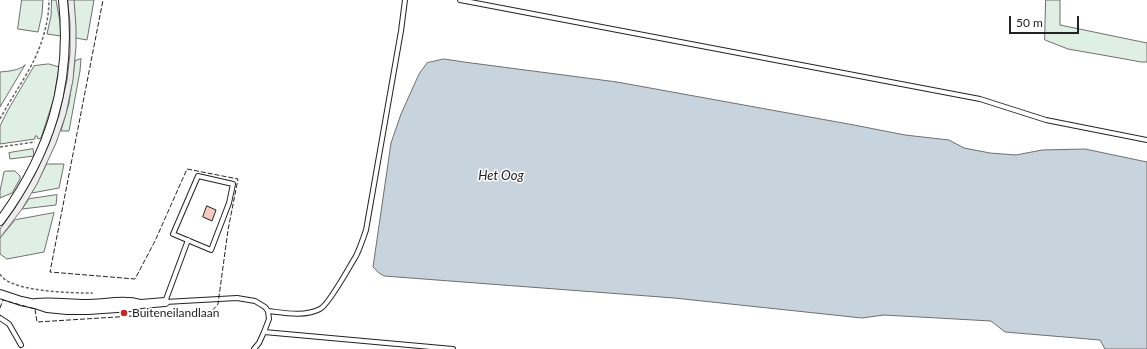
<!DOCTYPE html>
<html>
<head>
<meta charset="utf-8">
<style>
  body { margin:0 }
  #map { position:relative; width:1147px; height:349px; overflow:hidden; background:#fff; font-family:Lato,sans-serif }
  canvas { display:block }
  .scale { position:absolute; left:1009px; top:16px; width:70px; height:18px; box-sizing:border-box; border:2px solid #222; border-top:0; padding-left:5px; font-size:12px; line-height:14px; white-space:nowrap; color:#222; -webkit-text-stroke:3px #fff; paint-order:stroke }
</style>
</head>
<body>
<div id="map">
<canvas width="1147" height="349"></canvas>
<div class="scale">50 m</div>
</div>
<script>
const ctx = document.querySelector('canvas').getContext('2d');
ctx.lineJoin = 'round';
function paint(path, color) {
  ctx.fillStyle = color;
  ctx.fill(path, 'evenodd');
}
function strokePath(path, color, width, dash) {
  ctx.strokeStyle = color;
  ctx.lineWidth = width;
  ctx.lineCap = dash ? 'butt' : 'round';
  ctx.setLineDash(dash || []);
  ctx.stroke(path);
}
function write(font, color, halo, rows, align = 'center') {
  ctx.font = font + ' Lato,sans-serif';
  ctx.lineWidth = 3;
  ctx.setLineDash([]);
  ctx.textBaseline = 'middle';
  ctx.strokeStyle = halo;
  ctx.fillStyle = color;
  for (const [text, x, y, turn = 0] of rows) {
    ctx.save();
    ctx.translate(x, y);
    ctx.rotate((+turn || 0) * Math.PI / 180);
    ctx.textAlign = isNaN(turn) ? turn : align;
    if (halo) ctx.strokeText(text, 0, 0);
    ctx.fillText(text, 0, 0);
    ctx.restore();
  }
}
const green = new Path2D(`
  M22,0h21l-1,14 -4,18 -20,-3z
  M52,0h4l4,22 1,14 -14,-2 4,-18z
  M74,0h20l-7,40 -11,-2z
  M1046,0h14v25l87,18v19h-6l-16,-3 -57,-10 -23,-9z
  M81,59l-1,12 -11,60h-8l8,-28 6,-42z
  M49,64l10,3 -5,31 -13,40 -3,1 -1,-3h-2v3l-35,5v-18l8,-16 26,-44z
  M25,65l-25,42v-35c9,-1 18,-1 25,-7z
  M33,149l1,7 -24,3 -1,-6z
  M47,164h17l-5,24 -27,5z
  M7,171h8l5,5v3l-8,14 -12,5v-7l4,-19z
  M57,195l-1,10 -34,4 7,-10z
  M54,213l-10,39 -37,7 -7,-5v-16l15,-18z`);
paint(green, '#e0efe3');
strokePath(green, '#6f6f6f', 1);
const parking = new Path2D(`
  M68,0h6l2,27v19l-3,34 -7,34 -10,29 -19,41 -15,25 -22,29v-9l15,-21 19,-32 16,-35 9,-26 8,-35 3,-27v-29z`);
paint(parking, '#ededed');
strokePath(parking, '#6f6f6f', 1);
const water = new Path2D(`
  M444,59l20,3 153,20 237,43 51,10 44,5 15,8 26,5 26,2 26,-5 43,-1 62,13v187h-42l-5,-9 -95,-8 -14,-11 -107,-6 -22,3 -188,-20 -290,-22 -5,-3 -6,-6 18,-124 10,-29 18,-40 8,-11z`);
paint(water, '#c7d3dd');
strokePath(water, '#6f6f6f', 1);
const building = new Path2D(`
  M207,206l9,4 -4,11 -9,-4z`);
paint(building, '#f3c9c0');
strokePath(building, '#222', 1);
const lane = new Path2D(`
  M460,0l520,99 66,21 101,20
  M198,176l35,8 -4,19 -18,47 -38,-16z
  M188,240l-23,62 72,-4 18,3 10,6 3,4 1,8 -5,13
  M268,311c17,2 36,6 52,-2 8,-3 30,-43 36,-53 4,-8 7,-17 10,-26l35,-199 4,-31
  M0,318l9,6 12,21
  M254,349l5,-6 5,-11 189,17`);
const street = new Path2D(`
  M0,221c50,-68 72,-137 63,-221
  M0,294l21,7 14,3 12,4 20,2h21l44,-3 9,-3 24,-2
  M36,303c16,-2 33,1 49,1 19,0 38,-5 56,0`);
strokePath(lane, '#222', 6);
strokePath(street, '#222', 10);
strokePath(new Path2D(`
  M0,119c9,-17 20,-33 30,-51 11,-20 19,-45 19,-68
  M0,147l35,-5
  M0,274c9,18 73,19 92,19v1`), '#646464', 1.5, [3, 2]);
strokePath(lane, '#fff', 4);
strokePath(street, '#fff', 8);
strokePath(new Path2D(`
  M0,308l3,-8 32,9 2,13 175,-11 6,-7 10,-74 10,-51 -51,-10 -32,72 -20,38 -85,-7 53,-272`), '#222', 1, [5, 2]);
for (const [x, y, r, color] of [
  [124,313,4,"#c62828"]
]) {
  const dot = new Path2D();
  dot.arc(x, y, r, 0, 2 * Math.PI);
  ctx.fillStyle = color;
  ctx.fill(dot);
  strokePath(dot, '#fff', 1.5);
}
write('12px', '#222', '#fff', [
  ["Buiteneilandlaan",132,313]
], 'left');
write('italic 13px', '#222', '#fff', [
  ["Het Oog",501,176]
]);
</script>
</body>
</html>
